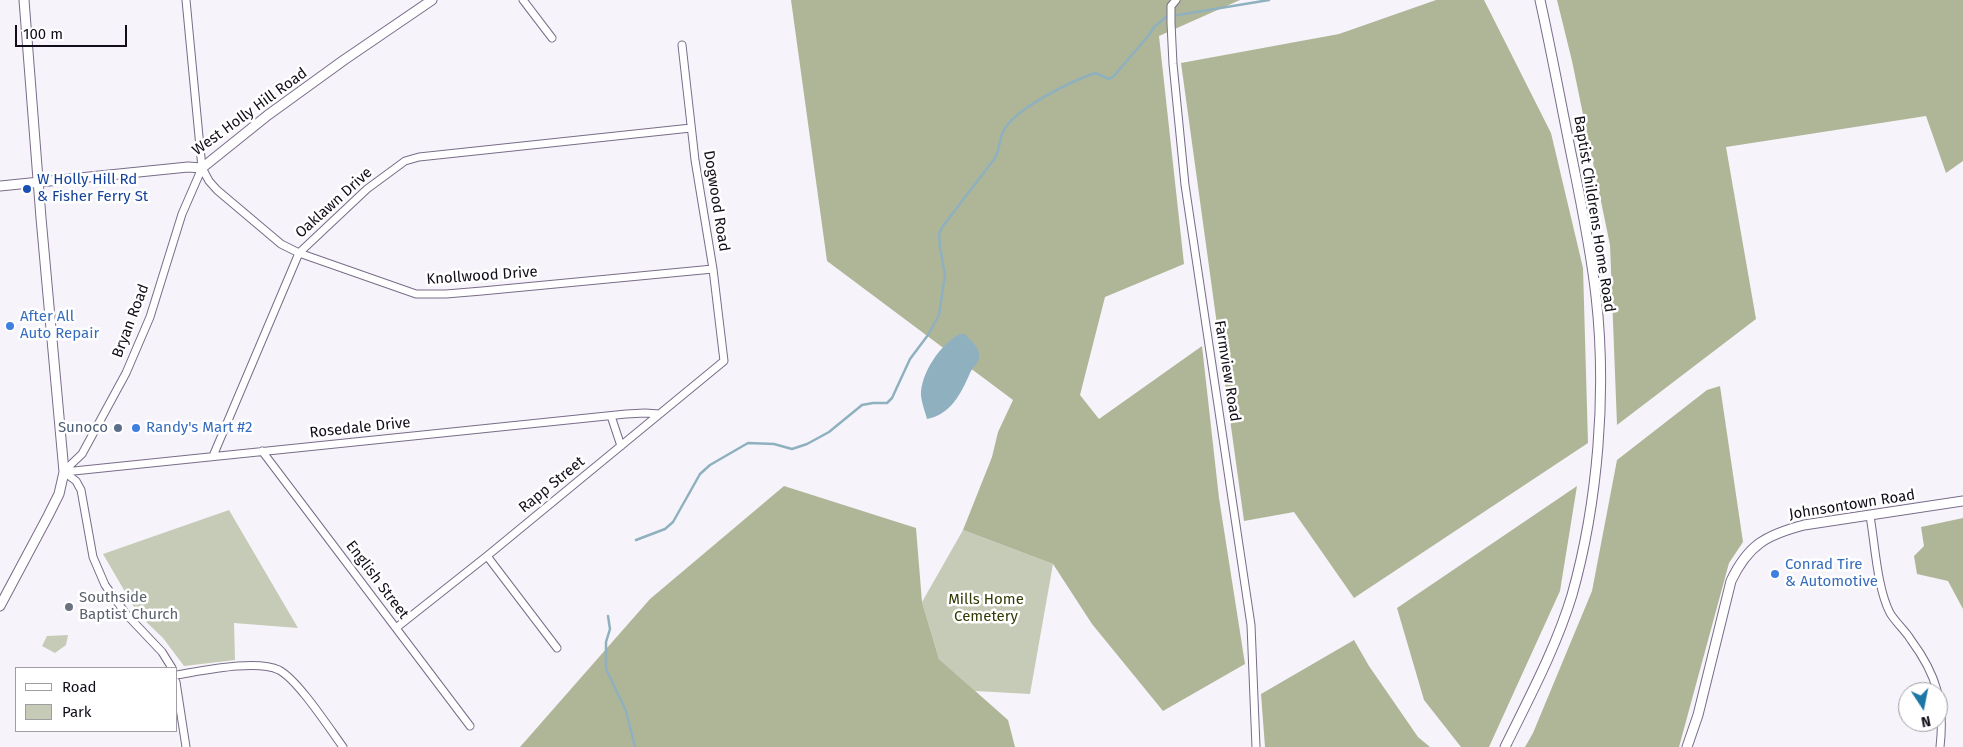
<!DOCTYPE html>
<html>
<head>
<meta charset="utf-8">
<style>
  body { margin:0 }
  #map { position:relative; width:1963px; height:747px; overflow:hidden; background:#f6f4fa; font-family:"Fira Sans",sans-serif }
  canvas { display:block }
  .legend { position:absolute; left:15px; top:667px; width:162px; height:65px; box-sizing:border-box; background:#fff; border:1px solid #a09ea3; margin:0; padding:6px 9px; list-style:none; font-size:15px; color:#120d18 }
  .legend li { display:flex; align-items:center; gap:10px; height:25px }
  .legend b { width:25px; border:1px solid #a09ea3 }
  .north { position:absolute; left:1898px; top:682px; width:50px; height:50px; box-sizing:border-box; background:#fff; border:1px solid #a09ea3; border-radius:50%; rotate:169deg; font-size:14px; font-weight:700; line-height:20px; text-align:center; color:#120d18 }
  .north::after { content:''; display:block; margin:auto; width:18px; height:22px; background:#1d77a6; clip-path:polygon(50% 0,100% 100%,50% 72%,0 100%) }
  .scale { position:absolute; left:15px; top:25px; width:112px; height:22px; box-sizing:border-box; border:2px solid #120d18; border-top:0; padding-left:6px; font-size:15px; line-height:18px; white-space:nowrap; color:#120d18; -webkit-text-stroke:4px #fff; paint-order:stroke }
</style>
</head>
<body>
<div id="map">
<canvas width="1963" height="747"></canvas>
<ul class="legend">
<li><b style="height:6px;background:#fff"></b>Road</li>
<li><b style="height:14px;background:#c6cbb7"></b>Park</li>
</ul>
<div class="north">N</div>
<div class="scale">100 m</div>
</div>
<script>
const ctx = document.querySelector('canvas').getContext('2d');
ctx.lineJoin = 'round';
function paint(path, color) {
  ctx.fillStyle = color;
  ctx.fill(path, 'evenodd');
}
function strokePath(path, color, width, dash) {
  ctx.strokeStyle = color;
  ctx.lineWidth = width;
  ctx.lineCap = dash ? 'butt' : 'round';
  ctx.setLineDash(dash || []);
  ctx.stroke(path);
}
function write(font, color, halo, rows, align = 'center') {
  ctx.font = font + ' "Fira Sans",sans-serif';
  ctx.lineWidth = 5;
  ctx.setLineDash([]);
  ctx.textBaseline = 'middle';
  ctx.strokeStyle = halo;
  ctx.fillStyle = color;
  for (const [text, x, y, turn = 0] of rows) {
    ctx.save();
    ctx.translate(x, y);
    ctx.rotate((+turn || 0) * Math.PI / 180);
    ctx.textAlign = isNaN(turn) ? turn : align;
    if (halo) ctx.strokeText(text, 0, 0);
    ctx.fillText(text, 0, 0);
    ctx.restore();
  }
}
paint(new Path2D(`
  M229,510l69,118 -64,-5 1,37 -51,6 -21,-28 -25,-24 -35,-60z
  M963,530l90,34 -23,130 -55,-3 -36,-32 -17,-57z
  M68,635l-2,10 -11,8 -13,-7 5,-10z`), '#c6cbb7');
paint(new Path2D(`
  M791,0h449l-81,36 25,228 -79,33 -25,98 19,24 103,-73 17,152 26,166 -82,47 -71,-87 -39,-60 -90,-34 29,-73 6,-25 15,-32 -186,-139z
  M1436,0h48l67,133 32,135 5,175 -234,155 -60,-86 -50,9 -63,-458 158,-29z
  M1557,0h406v161l-17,12 -20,-57 -200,31 30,172 -139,106 -7,-180 -38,-184z
  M1720,386l23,156 -14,21 -50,184h-154l8,-14 59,-142 25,-131 90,-70z
  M784,486l132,42 6,74 17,57 69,61 7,27h-495l130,-148z
  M1577,486l-17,105 -71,156h-28l-37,-47 -27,-92z
  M1963,518v91l-15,-28 -31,-7 -3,-18 10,-10 -3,-19z
  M1354,640l15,26 49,71 12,10h-165l-4,-53z`), '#afb698');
paint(new Path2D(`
  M960,334h5c4,5 13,12 14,19 2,9 -6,13 -9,20 -9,21 -20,42 -43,46 -2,-7 -5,-15 -6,-23 -1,-22 20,-53 39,-62z`), '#8fb1bf');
strokePath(new Path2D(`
  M636,540l29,-11 8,-7 27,-48 10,-9 38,-22 26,1 18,5 15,-5 22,-12 33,-27 11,-2h14l5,-5 18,-39 18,-24 11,-20 6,-40 -5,-28 -1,-14 4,-7 52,-68c5,-9 4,-17 8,-26 10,-23 69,-51 92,-59l14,6 4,-2 36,-42 5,-8 12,-10 103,-17
  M608,616l2,13 -4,13v27l20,42 9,36`), '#8fb1bf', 2.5);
const minor = new Path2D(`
  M186,0l16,168 7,13 8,9 64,54 18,9 117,41h30l36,-3 231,-22
  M523,0l29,38
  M1176,0l-5,6v17l2,41 12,121 66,440 5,122
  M611,416l10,30
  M262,451l208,275
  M213,456l86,-203 68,-64 38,-28 14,-4 272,-29
  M64,471l18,-17 44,-81 24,-56 32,-103 20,-46
  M64,472l562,-58 19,-1 14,1
  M64,472l12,9 5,9 12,67 12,28 21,29 36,38 10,16
  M1870,516c5,28 7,72 20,97 6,10 15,17 21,27 26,35 34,64 29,107
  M487,556l70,92
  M396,628l91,-72 237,-195 -11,-92 -18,-109 -13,-115
  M176,675c26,-4 80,-16 103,-5 19,10 50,58 64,77
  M176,682l10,65`);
const tertiary = new Path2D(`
  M0,186l188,-19 14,1 66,-53 76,-55 88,-60
  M0,606l48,-90 11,-22 5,-22 -23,-254 -17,-218
  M1505,747c24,-49 51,-99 67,-152 26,-92 35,-203 24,-299 -5,-45 -14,-89 -23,-133 -11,-54 -21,-109 -33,-163
  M1687,747l11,-32 33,-134c17,-36 35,-46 73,-56l159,-24`);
strokePath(minor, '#796c89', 9);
strokePath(tertiary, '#796c89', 11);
strokePath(minor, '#fff', 7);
strokePath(tertiary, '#fff', 9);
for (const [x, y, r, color] of [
  [27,189,5,"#1a4fb4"],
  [10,326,5,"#3f7fe0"],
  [118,428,5,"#5c6f8a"],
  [136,428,5,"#3f7fe0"],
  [1775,574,5,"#3f7fe0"],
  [69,607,5,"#6b7280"]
]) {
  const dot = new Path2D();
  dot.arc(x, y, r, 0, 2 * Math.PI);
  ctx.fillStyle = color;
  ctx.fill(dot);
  strokePath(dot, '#fff', 2);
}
write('15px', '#120d18', '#fff', [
  ["West Holly Hill Road",250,112,-36],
  ["Dogwood Road",716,201,81],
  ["Oaklawn Drive",334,203,-42],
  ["Baptist Childrens Home Road",1594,214,81],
  ["Knollwood Drive",482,276,-4],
  ["Bryan Road",131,321,-69],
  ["Farmview Road",1227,371,81],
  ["Rosedale Drive",360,428,-6],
  ["Rapp Street",552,485,-39],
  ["Johnsontown Road",1852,505,-9],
  ["English Street",377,580,53]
]);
write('15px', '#164399', '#fff', [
  ["W Holly Hill Rd",37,180],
  ["& Fisher Ferry St",37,197]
], 'left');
write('15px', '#366cbe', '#fff', [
  ["After All",20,317],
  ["Auto Repair",20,334],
  ["Randy's Mart #2",146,428],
  ["Conrad Tire",1785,565],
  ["& Automotive",1785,582]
], 'left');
write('15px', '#4e5e75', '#fff', [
  ["Sunoco",108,428]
], 'right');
write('15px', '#5b616d', '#fff', [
  ["Southside",79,598],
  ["Baptist Church",79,615]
], 'left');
write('15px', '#323b06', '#fff', [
  ["Mills Home",986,600],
  ["Cemetery",986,617]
]);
</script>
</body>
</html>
